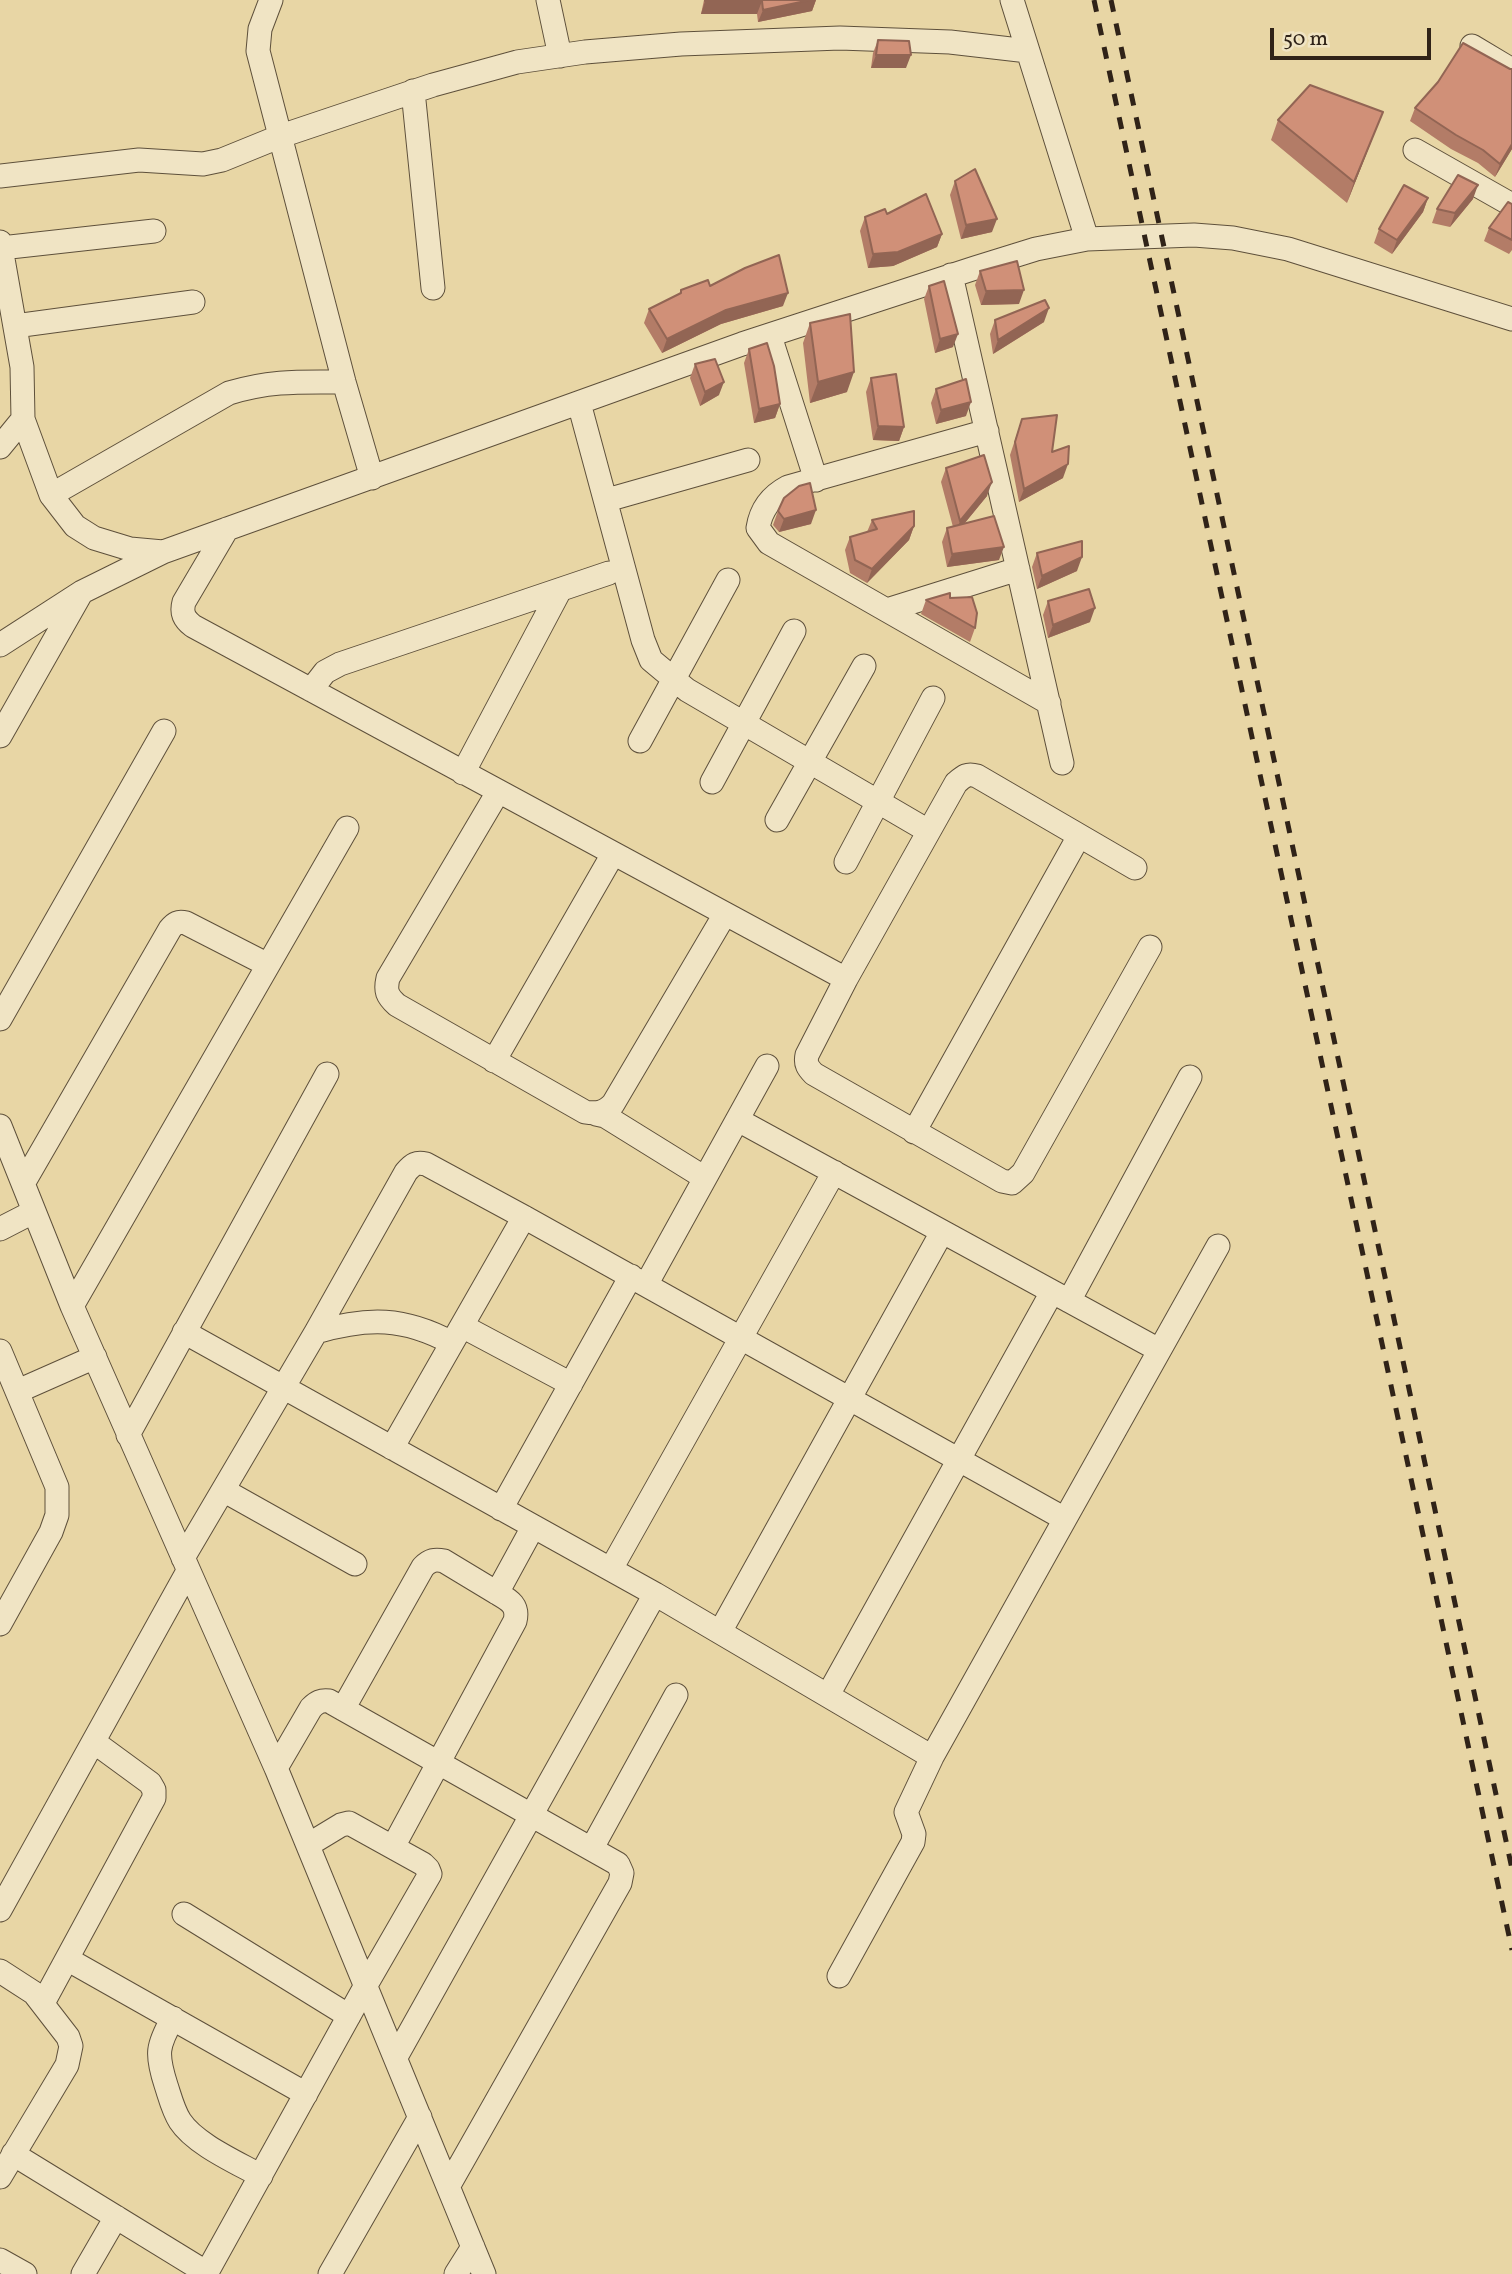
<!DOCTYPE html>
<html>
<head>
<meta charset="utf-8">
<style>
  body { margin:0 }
  #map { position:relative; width:1512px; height:2274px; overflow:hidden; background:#e8d6a5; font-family:Vollkorn,serif }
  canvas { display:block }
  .scale { position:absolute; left:1270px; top:28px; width:161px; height:32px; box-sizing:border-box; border:4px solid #302318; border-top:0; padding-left:9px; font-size:21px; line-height:24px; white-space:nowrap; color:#302318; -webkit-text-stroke:5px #f0e4c4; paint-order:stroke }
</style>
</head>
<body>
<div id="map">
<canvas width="1512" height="2274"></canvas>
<div class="scale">50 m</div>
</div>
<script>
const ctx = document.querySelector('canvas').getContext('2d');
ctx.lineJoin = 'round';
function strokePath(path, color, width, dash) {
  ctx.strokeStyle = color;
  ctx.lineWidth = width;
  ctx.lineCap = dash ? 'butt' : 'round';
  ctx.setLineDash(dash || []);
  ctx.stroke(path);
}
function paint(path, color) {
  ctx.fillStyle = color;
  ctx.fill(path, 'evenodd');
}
const minor = new Path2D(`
  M271,0l-11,29 -2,22 86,331 28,96
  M548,0l12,56
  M1012,0l75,239
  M1472,46l40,24
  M413,91l20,197
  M1415,150l97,55
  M0,176l139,-16 64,4 19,-4 59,-24 152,-51 84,-23 68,-10 96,-8 159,-6 110,4 78,9
  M0,242l22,125 1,52 28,76 24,31 19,12 36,11 33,3 579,-208 233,-76 61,-19 51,-10 107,-4 39,3 55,11 224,70
  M1,248l153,-17
  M951,275l111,488
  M15,326l178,-24
  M770,336l46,144
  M579,403l64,237 8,20 36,30 231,135
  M987,431l-199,56c-17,9 -27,22 -30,41l11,15 280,160
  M0,447l23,-28
  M51,495l178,-102c43,-13 72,-11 115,-11
  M607,500l141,-40
  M227,529l-43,73c-3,11 0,17 9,24l653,353 110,-196c8,-7 11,-10 21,-7l158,92
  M887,610l131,-41
  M0,645l82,-53 81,-40
  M311,690l14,-18 15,-8 269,-91
  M0,736l80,-141
  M640,741l88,-161
  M463,773l97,-183
  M712,782l82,-151
  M498,792l-110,186c-3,13 -1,18 9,27l188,107c12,2 19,1 28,-8l112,-190
  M777,820l87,-154
  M846,862l87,-164
  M846,979l-39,76c-2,9 1,13 7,19l188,107 10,2 11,-10 127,-226
  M0,1019l164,-288
  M494,1061l119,-207
  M596,1114l9,2 100,62
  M738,1120l421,230
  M0,1126l72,180 204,462 208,506
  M914,1132l165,-296
  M24,1182l146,-253c5,-6 8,-8 16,-6l82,42
  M0,1229l33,-17
  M646,1285l121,-219
  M1069,1301l121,-224
  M72,1306l275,-478
  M462,1326l109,58
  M184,1332l471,262 277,163 133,-238
  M316,1332c52,-15 88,-15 136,11
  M0,1351l57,136v28l-6,17 -51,92
  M18,1391l77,-34
  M128,1435l199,-361
  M392,1448l132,-231
  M223,1490l132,74
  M501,1509l130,-233
  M183,1558l133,-226 90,-160c7,-8 10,-10 20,-8l98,53 541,302 153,-273
  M611,1569l223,-397
  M720,1632l222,-400
  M828,1695l224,-403
  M343,1709l80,-142c7,-7 12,-8 21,-6l53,32 36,-66
  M276,1768l35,-60c6,-6 10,-8 18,-7l289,163 4,9 -2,10 -171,302
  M393,1847l122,-226c4,-16 -6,-21 -18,-28
  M592,1848l84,-153
  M0,1910l188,-339
  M184,1914l165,102
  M67,1959l239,135
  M0,1971l34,22 34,44 3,9 -4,19 -67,112
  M839,1976l74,-134 1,-8 -8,-22 26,-55
  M43,2003l111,-205v-8l-4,-7 -56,-41
  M173,2018c-16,28 -17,36 -7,67 4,12 7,25 14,36 15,23 56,41 81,55
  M396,2057l259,-463
  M13,2154l194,119
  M0,2260l25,14
  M83,2274l33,-57
  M206,2274l160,-289 64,-111 -2,-5 -5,-5 -74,-41 -8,2 -33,20
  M330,2274l90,-157
  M456,2274l17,-27`);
strokePath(minor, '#5e503b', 25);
strokePath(minor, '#f0e4c4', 23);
strokePath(new Path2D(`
  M1094,0l418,1950
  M1111,0l401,1869`), '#302318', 5, [12, 12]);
paint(new Path2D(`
  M704,0h112l-4,11 -54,11 -1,-8h-56z
  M878,40l28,28h-35l2,-15z
  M1510,69h2v80l-17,28 -17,-14 -27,-14 -41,-28 5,-13z
  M1278,120l97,12 -28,71 -76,-63z
  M955,181l37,51 -31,7 -11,-44z
  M1428,198l-5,14 -31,42 -18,-11 5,-14z
  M1473,199l-23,28 -18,-4 5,-14z
  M1512,204v46l-3,4 -25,-13 5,-13z
  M887,214l55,20 -5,13 -44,19 -25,2 -8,-37 5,-14z
  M980,271l39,33 -38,1 -6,-20z
  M710,286l73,20 -62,18 -59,29 -18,-30 5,-14 30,-15 2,-4z
  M929,286l24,61 -18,6 -11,-54z
  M995,320l49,2 -51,32 -3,-20z
  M810,323l37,69 -37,11 -7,-60z
  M749,349l31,55 -5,14 -21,5 -10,-60z
  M695,364l24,31 -19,11 -10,-28z
  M871,378l33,49 -5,14 -26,-1 -7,-48z
  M936,389l30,27 -30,8 -5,-21z
  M1022,419l41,59 -44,24 -9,-47z
  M946,468l41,28 -23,28 35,36 -52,7 -5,-25 5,-14 6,-1 -12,-45z
  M778,511l33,13 -32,8 -6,-7z
  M872,520l42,6 -5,14 -42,43 -17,-10 -5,-23 5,-13 17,-5z
  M1037,553l40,18 -40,18 -5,-22z
  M950,598l25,30 -5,14 -49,-28 5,-14z
  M1048,601l42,21 -42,16 -5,-23z`), '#b37c67');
paint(new Path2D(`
  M810,0h6l-4,11 -54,11 5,-12z
  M705,1h57l-5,13h-56z
  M876,55h35l-5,13h-35z
  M1383,112l-8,20 -28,71 7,-21z
  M1512,144v5l-17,28 5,-13z
  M1478,185l-5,14 -23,28 5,-14z
  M1428,198l-5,14 -31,42 5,-14z
  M997,219l-5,13 -31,7 5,-14z
  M942,234l-5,13 -44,19 -25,2 5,-14z
  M1024,290l-5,14 -38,1 5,-14z
  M788,293l-5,13 -62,18 -59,29 5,-14 59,-29z
  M1049,308l-5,14 -51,32 5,-14z
  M958,334l-5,13 -18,6 5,-14z
  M854,372l-7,20 -37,11 8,-21z
  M724,382l-5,13 -19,11 5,-14z
  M971,402l-5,14 -30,8 5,-14z
  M780,404l-5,14 -21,5 5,-14z
  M878,426l26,1 -5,14 -26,-1z
  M1068,464l-5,14 -44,24 5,-13z
  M992,482l-5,14 -32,39 5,-14z
  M816,510l-5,14 -32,8 5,-13z
  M914,526l-5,14 -42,43 5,-14z
  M1004,547l-5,13 -52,7 5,-13z
  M1082,557l-5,14 -40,18 5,-13z
  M1095,608l-5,14 -42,16 5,-13z`), '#926554');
const building = new Path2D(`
  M705,0h105l-47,10 -1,-9h-57z
  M878,40l31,1 2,14h-35z
  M1463,43l47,26h2v75l-12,20 -17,-14 -27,-15 -41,-27 23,-26z
  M1310,85l73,27 -29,70 -76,-62z
  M975,169l22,50 -31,6 -11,-44z
  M1458,175l20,10 -23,28 -18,-4z
  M1404,185l24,13 -31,42 -18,-11z
  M926,194l16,40 -44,18 -25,2 -8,-37 20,-8 2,5z
  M1508,202l4,2v36l-23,-12z
  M779,255l9,38 -62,17 -59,29 -18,-30 32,-16v-3l27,-10 2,6 35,-18z
  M1017,261l7,29 -38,1 -6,-20z
  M944,281l14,53 -18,5 -11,-53z
  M1045,300l4,8 -51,32 -3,-20z
  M850,314l4,58 -36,10 -8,-59z
  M767,343l7,23 6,38 -21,5 -10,-60z
  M715,359l9,23 -19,10 -10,-28z
  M896,374l8,53 -26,-1 -7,-48z
  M966,379l5,23 -30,8 -5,-21z
  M1057,415l-5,37 17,-6 -1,18 -44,25 -9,-47 7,-23z
  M984,455l8,27 -32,39 -14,-53z
  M810,483l6,27 -32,9 -6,-8 6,-13 15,-12z
  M914,511v15l-42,43 -17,-9 -5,-23 27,-8 -5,-9z
  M994,516l10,31 -52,7 -5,-26z
  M1082,541v16l-40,19 -5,-23z
  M1089,589l6,19 -42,17 -5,-24z
  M950,593v5l22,-1 5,16 -2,15 -49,-28z`);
paint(building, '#d09078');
strokePath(building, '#926554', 2);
</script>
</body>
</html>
